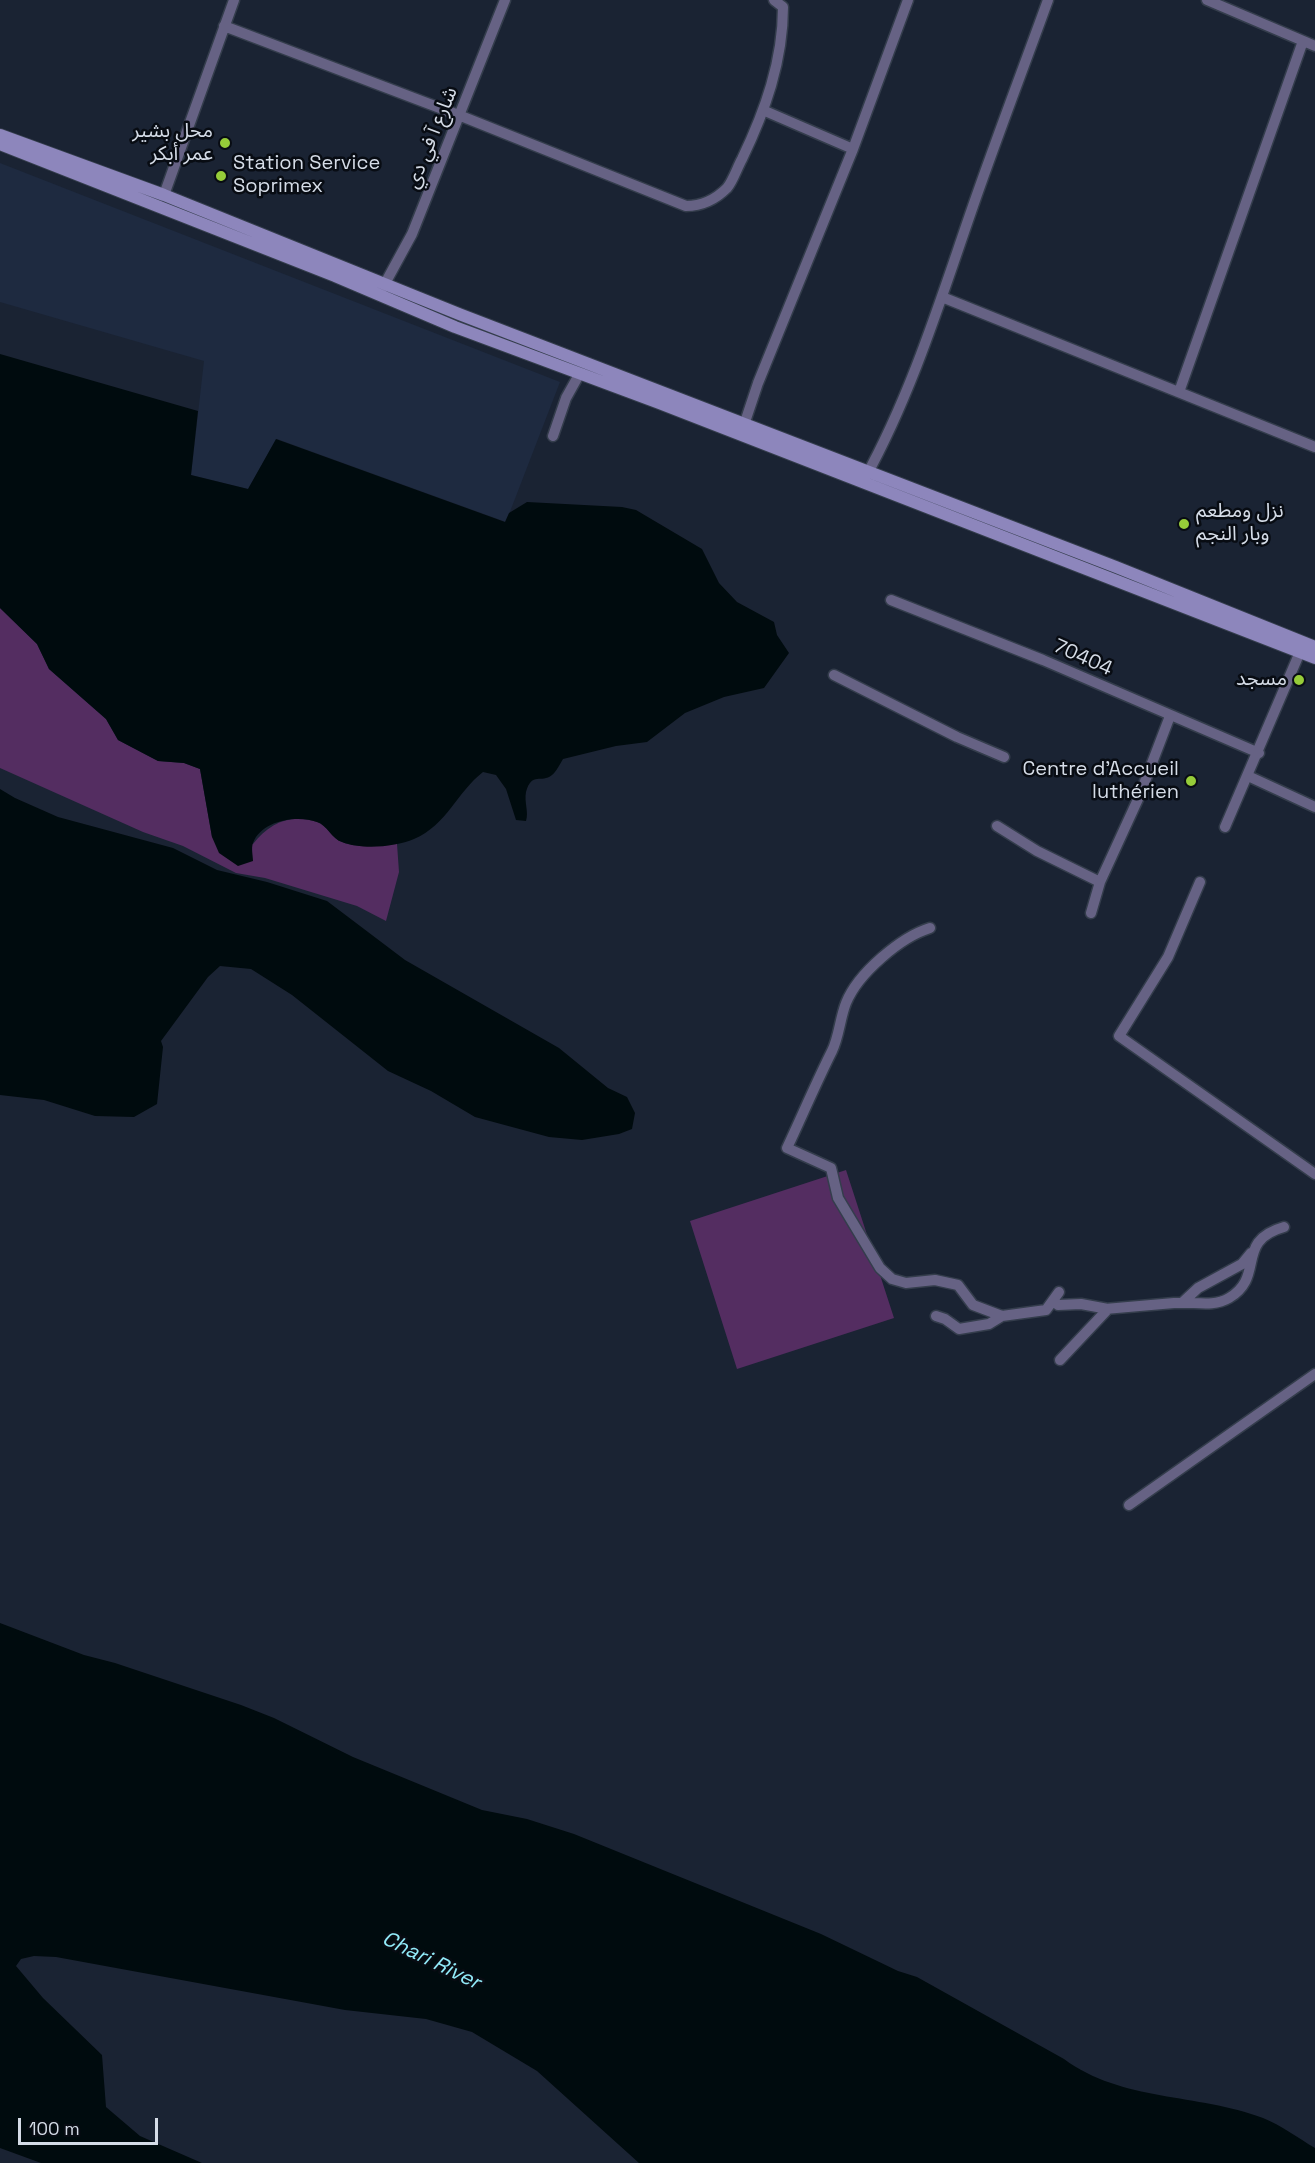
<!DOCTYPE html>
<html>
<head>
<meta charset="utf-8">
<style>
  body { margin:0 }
  #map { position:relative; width:1315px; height:2163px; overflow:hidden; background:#1a2333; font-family:"Space Grotesk",sans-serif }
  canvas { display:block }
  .scale { position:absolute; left:18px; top:2118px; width:140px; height:27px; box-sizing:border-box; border:3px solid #d5dce7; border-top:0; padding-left:8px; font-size:18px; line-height:21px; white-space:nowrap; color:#d5dce7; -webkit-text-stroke:4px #080c13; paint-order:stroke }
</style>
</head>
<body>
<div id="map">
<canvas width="1315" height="2163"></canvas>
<div class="scale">100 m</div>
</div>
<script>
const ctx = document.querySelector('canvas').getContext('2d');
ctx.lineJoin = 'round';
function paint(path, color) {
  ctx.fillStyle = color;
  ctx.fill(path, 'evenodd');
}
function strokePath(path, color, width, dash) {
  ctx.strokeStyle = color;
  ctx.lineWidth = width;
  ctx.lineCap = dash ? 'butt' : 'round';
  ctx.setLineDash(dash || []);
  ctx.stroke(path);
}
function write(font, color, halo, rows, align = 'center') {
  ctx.font = font + ' "Space Grotesk","Noto Sans Arabic",sans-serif';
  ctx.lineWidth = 5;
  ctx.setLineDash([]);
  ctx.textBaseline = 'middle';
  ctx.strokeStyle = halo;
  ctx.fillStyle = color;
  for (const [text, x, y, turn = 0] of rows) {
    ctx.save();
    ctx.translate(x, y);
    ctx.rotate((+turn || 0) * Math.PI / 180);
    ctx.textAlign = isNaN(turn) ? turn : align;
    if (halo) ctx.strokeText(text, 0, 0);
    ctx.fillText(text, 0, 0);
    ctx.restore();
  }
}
paint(new Path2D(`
  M0,163l560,219 -54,140 -229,-83 -29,50 -57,-14 13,-114 -204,-59z`), '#1e2a40');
paint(new Path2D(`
  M0,608l37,36 12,25 57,50 12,21 40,21 26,2 16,6 12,68 41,7c16,-21 38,-31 64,-22 10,3 15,17 25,20 17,7 37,3 55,2l2,28 -13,49 -29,-15 -92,-28 -29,-5 -53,-27 -40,-14 -143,-64z
  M846,1170l48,148 -157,51 -47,-148z`), '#542d61');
paint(new Path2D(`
  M0,354l198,57 -7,64 57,14 28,-50 229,83 4,-9 18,-11 95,5 14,3 66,39 17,34 18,19 37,20 3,13 12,18 -25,35 -40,9 -39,16 -38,29 -31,4 -53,13c-3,5 -7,13 -11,16 -11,9 -20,-4 -26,17 -2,10 3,20 0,29l-10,-1 -10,-31 -10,-14 -13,-3c-26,20 -36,53 -69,67 -19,8 -52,11 -72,3 -10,-3 -15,-17 -25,-20 -20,-7 -55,-2 -64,21 -2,5 0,13 0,18l-15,5 -19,-13 -7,-16 -12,-68 -16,-6 -26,-2 -40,-21 -12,-21 -57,-50 -12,-25 -37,-36z
  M0,789l15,9 43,19 115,31 44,22 50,12 60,19 78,59 154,88 49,40 19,9 8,16 -3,16 -13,5 -37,6 -33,-3 -74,-20 -44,-26 -43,-20 -96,-76 -41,-26 -31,-3 -12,11 -47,64 2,6 -6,57 -23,13 -39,-1 -51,-16 -44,-5z
  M0,1623l84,32 31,8 126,42 33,13 79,39 129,53 45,9 47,15 247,100 77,37 19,6 147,82c58,43 133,34 199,59 18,7 35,20 52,30v15h-676l-102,-92 -65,-39 -46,-13 -81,-9 -289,-53 -22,-1 -13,3 -5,7 27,32 59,57 4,52 34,29 62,27h-161l-41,-15z`), '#000b0e');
const street = new Path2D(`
  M1207,0l108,46
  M224,26l237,90 225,90c16,0 29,-6 41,-18 6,-7 10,-20 15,-29 23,-48 41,-98 41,-152l-9,-7
  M765,111l88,38
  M164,195l70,-195
  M382,289l30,-55 93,-234
  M942,297l373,150
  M1179,392l124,-351
  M744,425l14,-42 95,-234 55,-149
  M553,436l13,-38 14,-25
  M865,478c47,-85 76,-180 108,-272 24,-69 50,-137 75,-206
  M891,600l152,60 216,93
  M834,675l123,62 47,20
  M1248,776l67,31
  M997,826l40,25 63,31
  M1225,827l75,-175
  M1200,882l-32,75 -49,79 196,138
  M1091,913l9,-31 39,-85 31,-81
  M930,928c-29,9 -72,45 -84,75 -6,15 -7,34 -14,48 -16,32 -30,65 -45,97l44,20 7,30 42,70 12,11 14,4 29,-3 23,5 15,20 29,11
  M1182,1303l16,-15 44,-24 9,-11
  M1058,1305l23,-1 27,5 -48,51
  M1105,1309c23,-2 46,-4 69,-6 19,-2 38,5 55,-5 37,-22 5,-57 55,-71
  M936,1316l9,3 14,10 30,-5 13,-8 44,-6 13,-18
  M1129,1505l186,-131`);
const secondary = new Path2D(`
  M0,135l164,60 295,119 657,253 199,80
  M0,144l335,132 120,51 204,76 656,255`);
strokePath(street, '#343d4c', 13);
strokePath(secondary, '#343d4c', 14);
strokePath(street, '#666284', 10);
strokePath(secondary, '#8d86bc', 12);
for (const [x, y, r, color] of [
  [225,143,6,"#96cc39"],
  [221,176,6,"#96cc39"],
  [1184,524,6,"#96cc39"],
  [1299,680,6,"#96cc39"],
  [1191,781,6,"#96cc39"]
]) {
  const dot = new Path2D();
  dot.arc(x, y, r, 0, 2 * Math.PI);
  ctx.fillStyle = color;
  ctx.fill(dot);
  strokePath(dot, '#080c13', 2);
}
write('20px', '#d5dce7', '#080c13', [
  ["محل بشير",213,132],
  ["عمر أبكر",213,155],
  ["Station Service",233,164,"left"],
  ["Soprimex",233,187,"left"],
  ["نزل ومطعم",1196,512,"left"],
  ["وبار النجم",1196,535,"left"],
  ["مسجد",1287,680],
  ["Centre d'Accueil",1179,770],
  ["luthérien",1179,793]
], 'right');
write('20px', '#d5dce7', '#080c13', [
  ["شارع آ في دي",432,138,-68],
  ["70404",1083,658,24]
]);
write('italic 21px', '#92ebf9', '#080c13', [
  ["Chari River",431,1961,26]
]);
</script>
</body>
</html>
